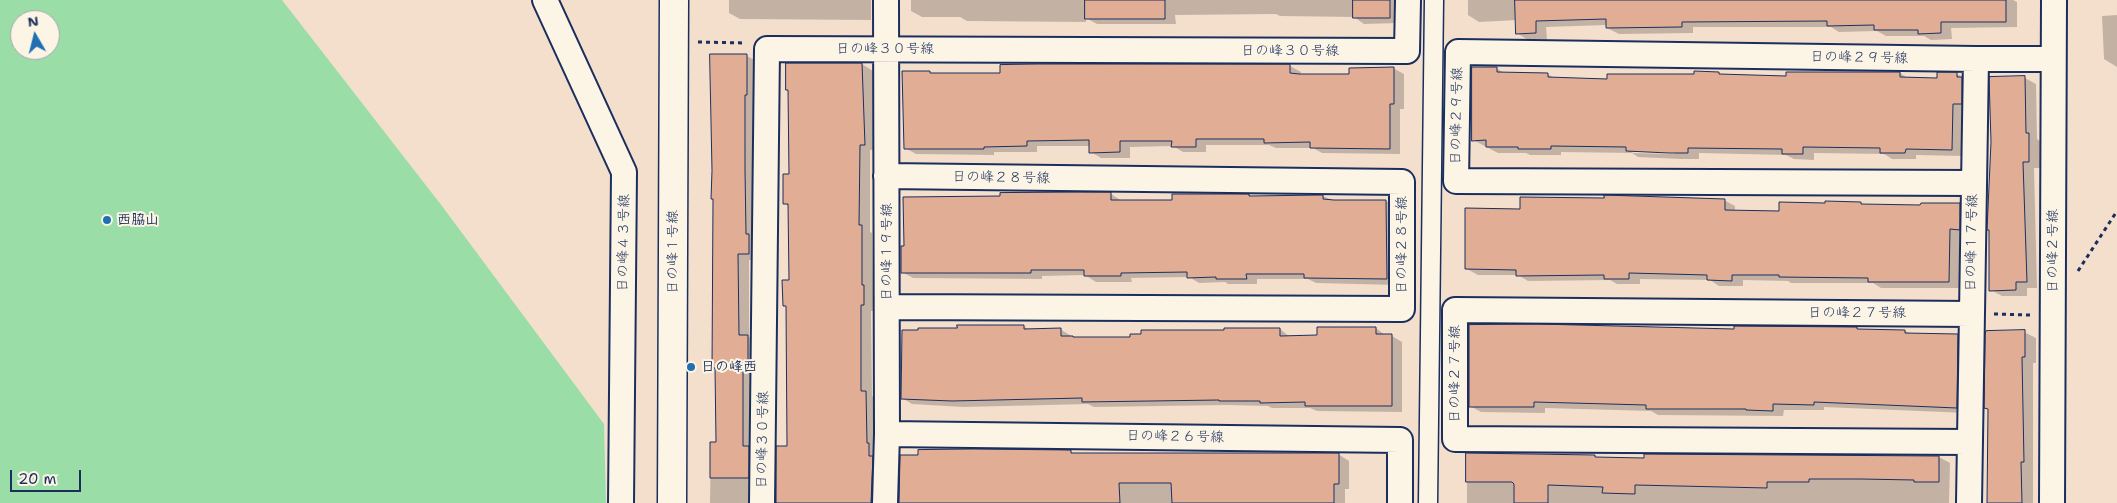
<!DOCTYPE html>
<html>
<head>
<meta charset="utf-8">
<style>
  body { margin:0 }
  #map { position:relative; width:2117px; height:503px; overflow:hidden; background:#f4dfcd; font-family:"Shantell Sans",sans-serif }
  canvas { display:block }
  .north { position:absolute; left:10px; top:10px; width:50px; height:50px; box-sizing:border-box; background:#fcf5e5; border:1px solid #a2a6af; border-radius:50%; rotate:352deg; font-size:14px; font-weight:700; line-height:20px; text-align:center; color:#1b2f5e }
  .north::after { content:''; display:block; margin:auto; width:18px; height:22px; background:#1f6fb2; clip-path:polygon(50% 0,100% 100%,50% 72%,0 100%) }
  .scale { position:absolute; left:10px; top:470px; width:71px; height:22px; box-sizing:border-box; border:2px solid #1b2f5e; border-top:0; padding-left:6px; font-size:15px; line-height:18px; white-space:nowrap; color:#1b2f5e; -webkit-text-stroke:4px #fcf5e5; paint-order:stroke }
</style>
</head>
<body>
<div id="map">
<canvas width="2117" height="503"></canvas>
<div class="north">N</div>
<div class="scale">20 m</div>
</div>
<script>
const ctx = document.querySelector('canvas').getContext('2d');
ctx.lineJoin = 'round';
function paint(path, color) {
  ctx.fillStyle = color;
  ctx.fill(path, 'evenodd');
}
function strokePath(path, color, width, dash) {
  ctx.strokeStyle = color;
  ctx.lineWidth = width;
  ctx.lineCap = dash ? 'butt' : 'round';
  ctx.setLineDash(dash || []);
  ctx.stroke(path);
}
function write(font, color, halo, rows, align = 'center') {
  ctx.font = font + ' "Shantell Sans","Klee One",sans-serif';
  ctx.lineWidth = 4;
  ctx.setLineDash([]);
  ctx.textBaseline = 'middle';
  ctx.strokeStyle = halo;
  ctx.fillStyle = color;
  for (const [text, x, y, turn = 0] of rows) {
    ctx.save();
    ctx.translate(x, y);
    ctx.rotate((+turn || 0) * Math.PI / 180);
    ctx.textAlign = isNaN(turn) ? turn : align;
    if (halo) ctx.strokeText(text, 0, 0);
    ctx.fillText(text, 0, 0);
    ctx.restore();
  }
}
paint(new Path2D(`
  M0,0h282l160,206 162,218 2,79h-606zM20,20h30v30h-30z`), '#9bdda7');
paint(new Path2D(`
  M729,0h142v20l-131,-1 -11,-6z
  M911,0h489v23l-36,1 -10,-7 -74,-1 -4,-2 -101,1 1,9h-79l-11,-6v4l-119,-1 -7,-4h-38l-11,-6z
  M1468,0h545l4,2v25l-66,1 1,11 -21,1 -7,-4h-38l-9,-5 -38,1 -8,-5h-138v6l-74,1 -12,-6v-3l-61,2 1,12 -19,1 -11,-7v-13l-38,2 -11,-7z
  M2117,15v52l-13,-8 -2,-43z
  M747,56l11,6 2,198h-11v77l9,5 1,161h-49l1,-59h6z
  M862,64l11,7 2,79h-5v82l2,1 1,59 1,1v18h-3l1,85 5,3 5,104h-105l11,-56 -1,-140 -3,-2 6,-23 -1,-76 -5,-3 6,-28v-84l-3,-1z
  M1290,66l11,6 -1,4 50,-1 43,-7 11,6v35h-4v45l-78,-1 -9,-5h-37l-7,-3h-63v7h-23l-10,-6 -43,1v11h-29l-10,-6v-6h-54v6h-43v3l-78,-1 -11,-6 24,-76 4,2h69z
  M1496,68l10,6h41l9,5 52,1 110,-7 6,3 64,1 112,-4 9,6h29l19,-5 11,6 -5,76 -47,-1v4h-24l-8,-5 -70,-1v7l-20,-1 -8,-4 -87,-2v6h-18l-43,-2 -6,-4 -71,-1v3h-31l-4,-2h-28l-25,-13zM1630,150l45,2v2l-42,-1z
  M1991,78h34l11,6 1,55 3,2v27h-6l3,120h-10v8h-25l-11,-6z
  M1088,193l23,1 11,7h51l76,-6 4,2 70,-1 11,5h52l11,6v78l-81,-2 -8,-4h-51v5h-29l-3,-2 -26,1 -10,-6 -58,1 1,4h-36l-11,-7 -43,1v3l-129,-1 -11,-6 100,-75z
  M1724,200l11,6v5l45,1 81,-9 4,3 95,-1 11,6 -1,24h-9l-1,53h-79l-8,-5h-82l-3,-2 -45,-1v6h-24l-9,-6 -70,-1v5h-23l-7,-4 -82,1 -10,-6h-40l-11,-6 54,-58z
  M1023,326l7,4 30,-1 16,10 55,-1 149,-9 10,8 28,-1 58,-8 10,8h6l10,6v70l-85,-1 -7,-3h-38l-4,-2 -40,-1 -134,2 -6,-3 -125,3 -51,-3 -10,-6 57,-69z
  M1470,326l210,2 4,2 172,-2 4,2 45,1 6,3 47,1 10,6 -1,72 -143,-6v3h-40l-1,6 -125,-1 -7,-4 -106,-3v5l-64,-1 -11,-6z
  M2024,332l12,6v25h-3v140h-44z
  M1021,451l50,1 4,2h263l11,7v28h-4v14h-445z
  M1467,454l127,2 4,2 47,1 294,-2 11,6 -1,40h-482z`), '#0003');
const building = new Path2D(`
  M1085,0h80v19h-80z
  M1353,0h37v18h-37z
  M1515,0h491v22h-65v11l-23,1v-4h-44v-5l-47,1v-5l-145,1v5l-76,1v-9l-70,2v12l-20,1z
  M710,54h37v41h-2v75l1,64h3v20h-11l1,81h9v33h-5v78h6v32h-39v-36h6l-1,-74h-3l1,-169h-2l1,-28z
  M786,63h76l3,82h-5l-1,80h3v60h2v20h-3v86h5l1,52h2v13h4l-2,47h-95v-57h11l-1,-140h-3l-1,-26h7l-1,-76h-5v-30h6l-1,-84h-2z
  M1038,64h252v9l9,1h50v-6l45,-1v37h-4v45l-80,-1v-6l-46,1v-4h-68v8h-25l1,-6h-52v11l-31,1v-13l-62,1v5l-43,1v2h-80l-2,-78h28v2h70v-8z
  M1472,67h25v5l51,1v4l59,2v-5h87v-3l25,1v2l67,2v-4h114v5l37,1v-6h20v5h5v27h-9l-1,46 -46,-1 -1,4h-25v-5l-77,-1v7h-21v-5l-94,-1v5h-19l-43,-2v-4l-75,-1v3h-33v-2h-32v-7l-14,1z
  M2025,76l1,57h3v29h-6l4,120h-11v8l-27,1v-61h-2l4,-88 -2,-65z
  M1082,192h29v8h61v-6h77v2l74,-1v4l11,1h52l1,79 -83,-1v-4h-58l1,5h-31v-2l-29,1v-6l-66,1v3h-37v-6h-53v3h-130v-27h3l-1,-49 97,-1v-3z
  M1604,195l121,4v11l54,1v-9l46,1v-2l36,1v2l59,1 1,-2h39v27l-10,-1 -1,53h-81v-4l-89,-1v-2h-47v6l-25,-1v-5l-78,-2v6h-25v-4l-88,1v-6l-51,-1v-61l55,1v-12l84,1z
  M1538,324l196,5v-3l123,1v2l48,1v3l53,1 -1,74 -143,-6v3l-41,-1v7l-27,-1v-1h-100v-4l-112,-3v5h-65v-82z
  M957,325h67v4l37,-1v8h12v1h57v-3h11v-4h83v-2h56v8l37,-1v-8h59v7h16v72h-87v-4l-45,1v-2h-41v-1l-137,2v-4l-130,3 -51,-2 1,-69h16v-2h39z
  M2025,330v27h-3l2,105h-3l1,41h-35l1,-94 -4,-1 1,-74 1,-3z
  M975,449l96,1v3h268v31h-5v19h-162l-1,-20h-52l1,20h-221l1,-48h18v-5z
  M1466,453l129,2v2l49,1v-4l295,2v26h-25v-2l-53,-1h-52v3h-42v6l-132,-3v9l-33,-1 1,-6 -55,-2v18h-34v-19l-2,-2h-46z`);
paint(building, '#e1ad94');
strokePath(building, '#1b2f5e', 1);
const pedestrian = new Path2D(`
  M1428,503l6,-503`);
const minor = new Path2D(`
  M545,0l79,172 -3,331
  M886,176l516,6v127l-515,-2
  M1974,183l-518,-2 2,-129 518,7
  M887,434l513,6v63
  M1969,442l-514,-3v-129l516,4
  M762,503l5,-454 640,2 1,-51
  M885,503l2,-69 -1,-434
  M1969,503l7,-444h77
  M2052,503l2,-503`);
const tertiary = new Path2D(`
  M672,503l2,-503`);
strokePath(pedestrian, '#1b2f5e', 21);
strokePath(minor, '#1b2f5e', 28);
strokePath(tertiary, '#1b2f5e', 31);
strokePath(new Path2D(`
  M698,42l48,1
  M2078,271l39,-60
  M1994,314l36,1`), '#1b2f5e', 3, [4, 4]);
strokePath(pedestrian, '#fcf5e5', 18);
strokePath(minor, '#fcf5e5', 24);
strokePath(tertiary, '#fcf5e5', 28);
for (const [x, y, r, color] of [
  [107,220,5,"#1f6fb2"],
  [691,367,5,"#1f6fb2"]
]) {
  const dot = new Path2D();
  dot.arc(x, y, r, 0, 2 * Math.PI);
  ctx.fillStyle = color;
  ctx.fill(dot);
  strokePath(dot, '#fcf5e5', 2);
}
write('14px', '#1b2f5e', '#fcf5e5', [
  ["日の峰３０号線",885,49],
  ["日の峰３０号線",1290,51],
  ["日の峰２９号線",1859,58,1],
  ["日の峰２９号線",1457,116,-89],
  ["日の峰２８号線",1001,178,1],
  ["日の峰４３号線",624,243,-89],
  ["日の峰１７号線",1972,243,-89],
  ["日の峰２８号線",1402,245,-90],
  ["日の峰２号線",2053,251,-90],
  ["日の峰１号線",673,252,-90],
  ["日の峰１９号線",887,252,-90],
  ["日の峰２７号線",1857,313],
  ["日の峰２７号線",1455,374,-90],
  ["日の峰２６号線",1175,437,1],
  ["日の峰３０号線",763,440,-89]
]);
write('bold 14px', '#1b2f5e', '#fcf5e5', [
  ["西脇山",117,220],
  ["日の峰西",701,367]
], 'left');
</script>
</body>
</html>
